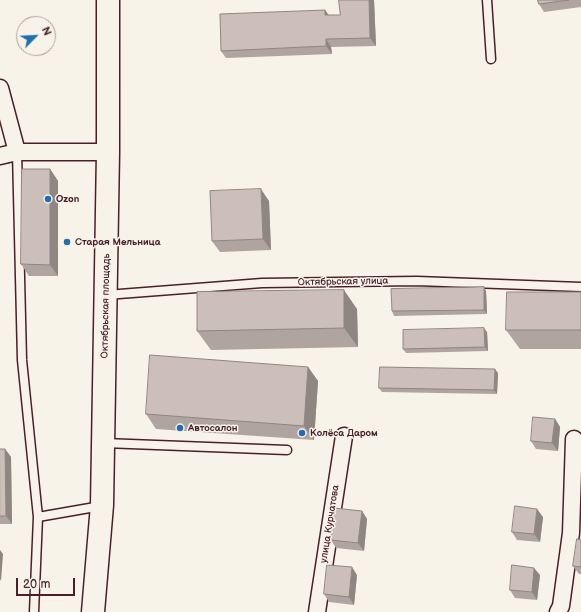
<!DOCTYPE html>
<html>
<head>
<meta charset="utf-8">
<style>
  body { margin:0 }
  #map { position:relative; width:581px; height:612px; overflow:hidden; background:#f7f3e8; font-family:"Balsamiq Sans",sans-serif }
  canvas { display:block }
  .north { position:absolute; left:16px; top:16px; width:40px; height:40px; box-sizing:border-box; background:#f7f3e8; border:1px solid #b29e9c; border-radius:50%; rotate:66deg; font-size:11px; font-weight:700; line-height:16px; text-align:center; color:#4a1f2b }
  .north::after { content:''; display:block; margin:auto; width:14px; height:18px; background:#1f6fb2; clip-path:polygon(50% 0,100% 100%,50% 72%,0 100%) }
  .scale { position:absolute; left:16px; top:578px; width:59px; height:18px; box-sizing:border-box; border:2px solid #4a1f2b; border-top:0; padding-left:5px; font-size:12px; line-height:14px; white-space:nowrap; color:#4a1f2b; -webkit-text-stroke:3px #f7f3e8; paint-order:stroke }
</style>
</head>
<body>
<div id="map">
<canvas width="581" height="612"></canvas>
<div class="north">N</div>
<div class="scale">20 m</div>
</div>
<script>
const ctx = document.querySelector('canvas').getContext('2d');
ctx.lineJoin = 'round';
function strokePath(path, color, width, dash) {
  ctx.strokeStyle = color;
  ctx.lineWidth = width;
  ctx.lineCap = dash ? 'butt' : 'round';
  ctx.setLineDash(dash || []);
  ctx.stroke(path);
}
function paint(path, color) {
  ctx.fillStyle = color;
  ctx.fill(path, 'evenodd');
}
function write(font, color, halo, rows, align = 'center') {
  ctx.font = font + ' "Balsamiq Sans",sans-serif';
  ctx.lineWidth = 3;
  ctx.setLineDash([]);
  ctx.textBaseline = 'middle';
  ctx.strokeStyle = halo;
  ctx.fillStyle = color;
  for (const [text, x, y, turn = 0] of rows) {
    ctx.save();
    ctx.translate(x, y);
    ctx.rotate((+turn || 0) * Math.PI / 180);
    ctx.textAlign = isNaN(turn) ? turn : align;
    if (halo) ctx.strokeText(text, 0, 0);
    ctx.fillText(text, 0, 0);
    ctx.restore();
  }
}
const service = new Path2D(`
  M487,0l4,59
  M17,152l5,208 16,157 -4,95
  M106,295l156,-12 155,-2 164,6
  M104,443l183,7
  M38,517l63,-11`);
const minor = new Path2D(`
  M0,88l17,64
  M0,156l17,-4h91
  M317,612l27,-176
  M558,612l3,-6 10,-73 3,-94`);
const primary = new Path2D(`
  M93,612l9,-107 6,-353v-152`);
strokePath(service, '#4a1f2b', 11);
strokePath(minor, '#4a1f2b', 19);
strokePath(primary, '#4a1f2b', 25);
strokePath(service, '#f7f3e8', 8);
strokePath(minor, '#f7f3e8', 16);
strokePath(primary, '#f7f3e8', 22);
paint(new Path2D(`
  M374,0l2,46 -45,1 1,7 -106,4 -5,-7 104,-41 4,5h11z
  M538,0h43v7l-37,5 -5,-8z
  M50,169l8,12v95h-29l-8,-12z
  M269,201l2,49 -51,2 -8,-11z
  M486,291l1,23 -93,2 -2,-5z
  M581,292v57h-61l-14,-19z
  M357,309l1,38 -147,3 -14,-19z
  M487,332l1,19 -82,2 -3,-4z
  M308,367l10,14 -4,59 -158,-11 -10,-15z
  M498,373l-1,21 -115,-2 -3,-4z
  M555,419l5,8 -2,24 -22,-2 -5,-8z
  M0,449h5l6,8 1,67h-12z
  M362,511l5,8 -3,32 -28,-3 -5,-8z
  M543,517l-3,25 -23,-2 -5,-8z
  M581,540v34h-2l-6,-8z
  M357,575l-3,30 -25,-3 -5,-8z
  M540,575l-3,25 -22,-2 -5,-8z`), '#afa49f');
paint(new Path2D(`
  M369,0h5l2,46 -6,-8z
  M325,10l5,8 -5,-3z
  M326,39l5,8 1,7 -6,-8z
  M50,169l8,12v95l-8,-11z
  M261,189l8,12 2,49 -8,-11z
  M484,287l2,4 1,23 -3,-4z
  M344,290l13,19 1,38 -14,-19z
  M484,328l3,4 1,19 -3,-4z
  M308,367l10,14 -4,59 -10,-14z
  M495,369l3,4 -1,21 -3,-4z
  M555,419l5,8 -2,24 -6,-8z
  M5,449l6,8 1,67 -6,-8z
  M537,509l6,8 -3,25 -6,-8z
  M362,511l5,8 -3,32 -6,-8z
  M0,550l3,4 -2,27 -1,-2z
  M352,567l5,8 -3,30 -5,-8z
  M534,568l6,7 -3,25 -5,-8z`), '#8f8682');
const building = new Path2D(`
  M339,0h30l1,38 -44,1v7l-105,5 -1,-37 105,-4v5h15z
  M538,0h31l-30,4z
  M22,169h28v96l-29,-1z
  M261,189l2,50 -51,2 -2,-50z
  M484,287v23l-92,1 -1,-22z
  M344,290v38l-147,3v-39z
  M507,292h74v38h-75z
  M484,328l1,19 -82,2v-19z
  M150,355l158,12 -4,59 -158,-12z
  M380,367l115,2 -1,21 -115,-2z
  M533,417l22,2 -3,24 -21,-2z
  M0,449h5l1,67h-6z
  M515,506l22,3 -3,25 -22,-2z
  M334,508l28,3 -4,32 -27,-3z
  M577,539l4,1v27l-8,-1z
  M327,565l25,2 -3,30 -25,-3z
  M512,565l22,3 -2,24 -22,-2z`);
paint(building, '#ccbfb9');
strokePath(building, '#8f8682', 1);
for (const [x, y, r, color] of [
  [48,199,4,"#1f6fb2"],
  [67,242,4,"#1f6fb2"],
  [180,428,4,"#1f6fb2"],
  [302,433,4,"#1f6fb2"]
]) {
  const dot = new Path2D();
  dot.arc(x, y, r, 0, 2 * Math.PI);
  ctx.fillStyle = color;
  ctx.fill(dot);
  strokePath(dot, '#f7f3e8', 1.5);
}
write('bold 10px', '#4a1f2b', '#f7f3e8', [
  ["Ozon",56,199],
  ["Старая Мельница",75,242],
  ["Автосалон",188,428],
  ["Колёса Даром",310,433]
], 'left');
write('10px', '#4a1f2b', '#f7f3e8', [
  ["Октябрьская улица",343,282,-1],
  ["Октябрьская площадь",106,306,-89],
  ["улица Курчатова",330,524,-81]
]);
</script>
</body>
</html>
